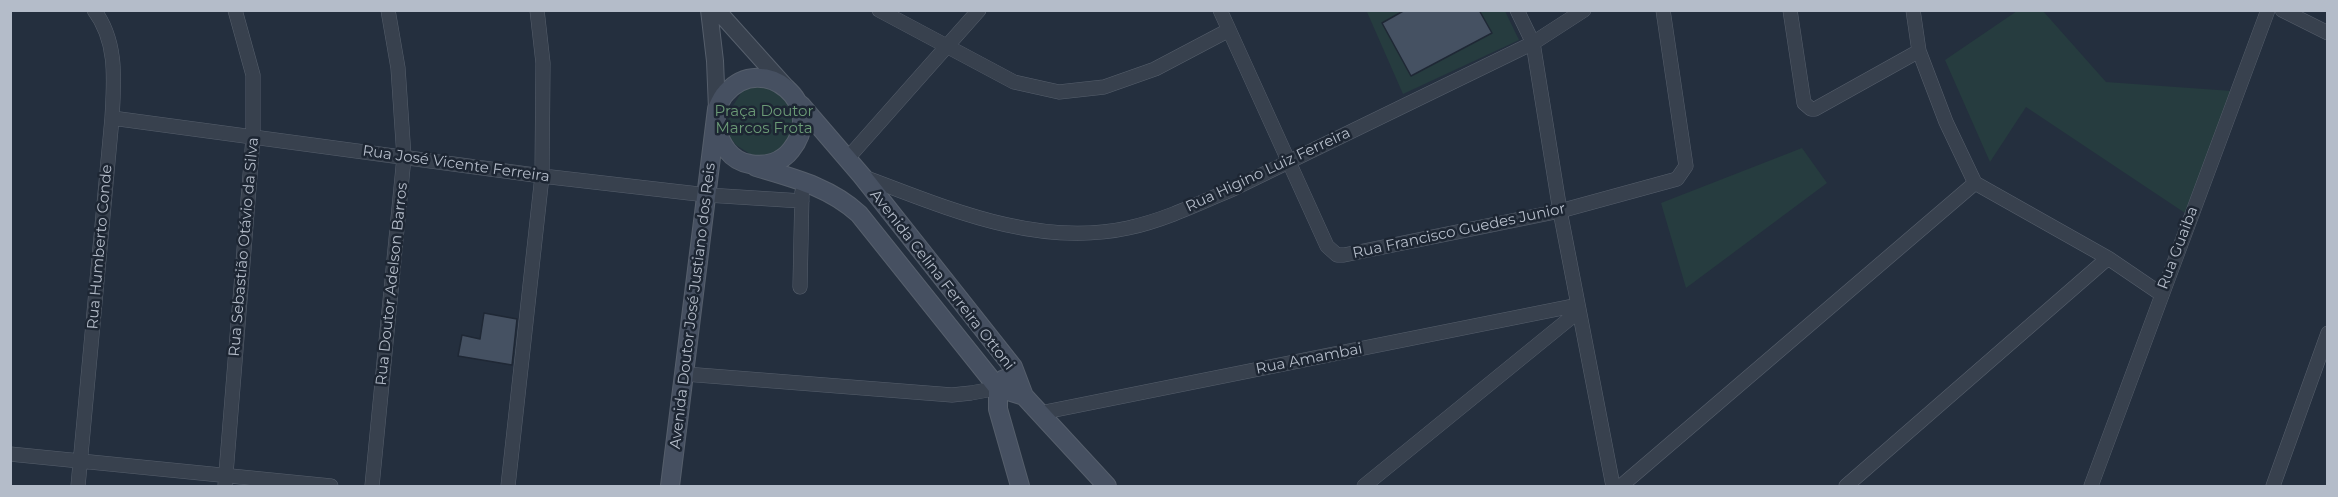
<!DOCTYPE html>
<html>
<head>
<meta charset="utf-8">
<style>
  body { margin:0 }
  #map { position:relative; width:2338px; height:497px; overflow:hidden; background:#242f3e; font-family:Montserrat,sans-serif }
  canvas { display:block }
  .frame { position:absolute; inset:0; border:12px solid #b4bcc9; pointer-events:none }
</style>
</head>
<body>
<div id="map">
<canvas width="2338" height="497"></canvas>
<div class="frame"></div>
</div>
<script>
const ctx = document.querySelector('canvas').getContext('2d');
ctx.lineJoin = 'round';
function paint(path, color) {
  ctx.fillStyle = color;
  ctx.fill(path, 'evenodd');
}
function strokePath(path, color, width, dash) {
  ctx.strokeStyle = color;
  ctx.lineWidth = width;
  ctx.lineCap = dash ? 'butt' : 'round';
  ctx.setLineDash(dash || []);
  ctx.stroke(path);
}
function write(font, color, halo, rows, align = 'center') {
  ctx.font = font + ' Montserrat,sans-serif';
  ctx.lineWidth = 5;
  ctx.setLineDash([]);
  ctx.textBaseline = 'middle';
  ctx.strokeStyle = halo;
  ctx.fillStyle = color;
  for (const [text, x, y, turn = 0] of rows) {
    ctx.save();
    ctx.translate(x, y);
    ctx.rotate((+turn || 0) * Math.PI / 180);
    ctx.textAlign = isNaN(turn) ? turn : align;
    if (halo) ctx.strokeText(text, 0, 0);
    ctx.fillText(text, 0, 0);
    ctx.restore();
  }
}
paint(new Path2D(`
  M1370,10l135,1 14,29 -116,54 -36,-82z
  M2017,11h26l63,71 126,9 -47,122 -159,-106 -36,55 -45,-102z
  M757,85h12l24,14 2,38 -23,19h-19l-17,-11 -7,-9 -2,-21 16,-25z
  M1802,148l25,35 -141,105 -25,-85z`), '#263c3f');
const building = new Path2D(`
  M1405,10h74l13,23 -81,43 -29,-53z
  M484,313l33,6 -5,46 -54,-9 4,-21 18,4z`);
paint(building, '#455162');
strokePath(building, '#1f2835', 1.5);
const minor = new Path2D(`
  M879,10l135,72 45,10 45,-5 51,-18 74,-39
  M1220,10l107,236 10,9h7l216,-44 117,-32 9,-13 -23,-156
  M1517,10l16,33 27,168 53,275
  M1790,10l14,93 7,6h4l104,-58
  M1913,10l6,41 27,71 29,61 133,75 53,36
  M2282,10l46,23
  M112,118l430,58 165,19 95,6
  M847,159l132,-149
  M864,177c83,31 173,71 264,51 37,-8 72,-25 107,-40l298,-145 51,-33
  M800,287l2,-95
  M685,374l267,21 19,-2 27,-5
  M1040,413l538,-108
  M10,454l321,32
  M78,486l34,-368c2,-37 6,-76 -18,-108
  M225,486l28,-348v-63l-18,-65
  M372,486l32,-329 -6,-89 -10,-58
  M508,486l34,-310 1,-113 -6,-53
  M1364,486l215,-175
  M1621,486l354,-303
  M1846,486l262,-228
  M2091,486l177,-476
  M2273,486l55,-153`);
const tertiary = new Path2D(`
  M709,10l6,51 2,48
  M717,10l70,78`);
const secondary = new Path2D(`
  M801,105l61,71 151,191 11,29 83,90
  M756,167c37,11 74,20 103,47l139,174 26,8
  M1004,379l-6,9v21l22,77
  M670,486l47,-377c2,-5 5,-12 9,-16 37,-42 102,11 65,57 -9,12 -25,17 -41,14 -20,-3 -29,-20 -35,-38`);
strokePath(minor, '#565f6c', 15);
strokePath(tertiary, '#565f6c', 18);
strokePath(secondary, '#565f6c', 20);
strokePath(minor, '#38414e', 14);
strokePath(tertiary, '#38414e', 16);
strokePath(secondary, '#465061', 18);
write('15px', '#6b9a76', '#1d2633', [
  ["Praça Doutor",764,112],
  ["Marcos Frota",764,129]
]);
write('15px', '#b4bcc9', '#1d2633', [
  ["Rua José Vicente Ferreira",456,164,8],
  ["Rua Higino Luiz Ferreira",1268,170,-25],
  ["Rua Francisco Guedes Junior",1459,231,-12],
  ["Rua Humberto Conde",100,247,-85],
  ["Rua Sebastião Otávio da Silva",244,247,-85],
  ["Rua Guaiba",2178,248,-69],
  ["Avenida Celina Ferreira Ottoni",942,280,52],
  ["Rua Doutor Adelson Barros",392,284,-84],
  ["Avenida Doutor José Justiano dos Reis",693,306,-83],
  ["Rua Amambai",1309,359,-11]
]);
</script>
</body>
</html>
